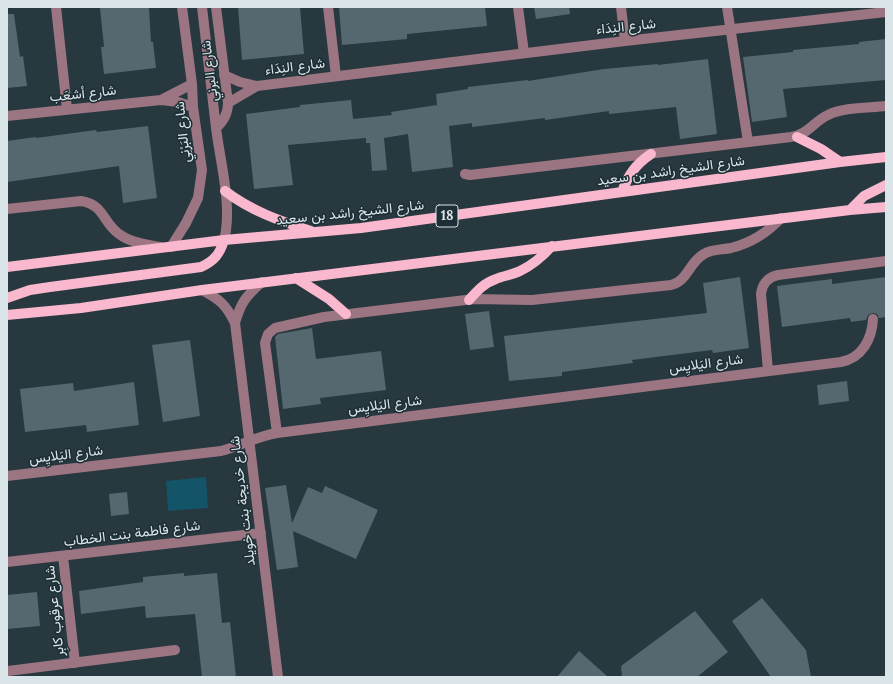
<!DOCTYPE html>
<html>
<head>
<meta charset="utf-8">
<style>
  body { margin:0 }
  #map { position:relative; width:893px; height:684px; overflow:hidden; background:#27383f; font-family:Lora,serif }
  canvas { display:block }
  .frame { position:absolute; inset:0; border:8px solid #dae5e9; pointer-events:none }
</style>
</head>
<body>
<div id="map">
<canvas width="893" height="684"></canvas>
<div class="frame"></div>
</div>
<script>
const ctx = document.querySelector('canvas').getContext('2d');
ctx.lineJoin = 'round';
function paint(path, color) {
  ctx.fillStyle = color;
  ctx.fill(path, 'evenodd');
}
function strokePath(path, color, width, dash) {
  ctx.strokeStyle = color;
  ctx.lineWidth = width;
  ctx.lineCap = dash ? 'butt' : 'round';
  ctx.setLineDash(dash || []);
  ctx.stroke(path);
}
function write(font, color, halo, rows, align = 'center') {
  ctx.font = font + ' Lora,Vazirmatn,serif';
  ctx.lineWidth = 3;
  ctx.setLineDash([]);
  ctx.textBaseline = 'middle';
  ctx.strokeStyle = halo;
  ctx.fillStyle = color;
  for (const [text, x, y, turn = 0] of rows) {
    ctx.save();
    ctx.translate(x, y);
    ctx.rotate((+turn || 0) * Math.PI / 180);
    ctx.textAlign = isNaN(turn) ? turn : align;
    if (halo) ctx.strokeText(text, 0, 0);
    ctx.fillText(text, 0, 0);
    ctx.restore();
  }
}
paint(new Path2D(`
  M206,477l2,31 -40,3 -2,-30z`), '#145468');
paint(new Path2D(`
  M111,7h38l2,35h2l3,26 -52,6 -3,-27h3l-4,-39z
  M238,7h62l4,47 -62,6z
  M339,7h146l2,19 -80,8v5l-65,6z
  M534,7h35l1,7 -34,5z
  M7,14h7l6,43 3,-1 4,30 -20,2z
  M886,39v41l-103,9 4,28 -35,5 -9,-65 50,-5v-2l66,-6v-2z
  M708,59l9,75 -37,5 -4,-32 -67,7v-3l-64,9v-2l-73,9v-4l-23,3 4,41 -41,5 -4,-38 -24,4 3,32 -15,1 -2,-28h-4v-5l-78,7 5,40 -39,4 -8,-75 54,-7v-2l51,-5 2,19 39,-4 -1,-3 46,-7 -1,-11 32,-5v-2l60,-7v1l76,-12 54,-5v1z
  M148,126l9,72 -34,5 -4,-37 -112,16v-41l29,-4v1l60,-8 1,2z
  M740,277l9,71 -36,5 -1,-3 -80,10 1,3 -71,9v4l-53,5 -5,-45 203,-23 -4,-30z
  M886,277v40l-7,1 -2,-4 -4,-1 -5,2 -2,5 -15,2 -1,-4 -68,9 -5,-41 55,-7v5z
  M489,311l5,36 -24,3 -5,-36z
  M312,328l4,31 65,-8 5,39 -66,8 1,6 -38,5 -8,-72 3,-3z
  M190,340l10,76 -37,6 -11,-77z
  M847,381l2,20 -30,4 -2,-20z
  M134,382l5,43 -52,7 -1,-7 -61,7 -5,-43 53,-6 1,8z
  M286,485l6,38 16,-36 14,6 3,-7 53,24 -22,49 -63,-28 5,36 -21,3 -12,-82z
  M127,492l2,22 -18,2 -2,-22z
  M184,573v3l33,-3 5,50 8,-1 6,55h-34l-7,-63 -49,4 -1,-12 -64,8 -2,-23 64,-9v-5z
  M37,592l3,34 -33,3v-34z
  M762,598l44,52 5,27h-40l-39,-56z
  M695,611l33,41 -31,25h-75l-1,-11z
  M579,651l29,26h-51z`), '#56686f');
strokePath(new Path2D(`
  M56,7l11,102
  M202,7c5,40 9,81 14,121 4,33 17,80 8,112
  M328,7l8,69
  M518,7l6,46
  M621,7l4,34
  M727,7l21,135
  M224,75l16,7 17,4 368,-45 261,-29
  M163,99l29,-15
  M228,103l29,-17
  M7,116l154,-16 17,2 15,5
  M216,128c8,-7 12,-14 12,-25l-12,-96
  M465,174l5,1 42,-5 279,-33c18,-3 22,-15 37,-22 15,-8 41,-7 58,-9
  M7,209l74,-8c24,4 21,21 38,33 12,9 27,10 41,13
  M171,247l15,-24 12,-25 4,-28 -9,-63 -1,-23 -10,-77
  M202,290c17,9 24,14 33,33l43,354
  M235,323c6,-21 11,-27 27,-41
  M768,370l-7,-76c1,-10 7,-17 17,-19l108,-14
  M277,433l-12,-90 3,-9 7,-6 49,-11 150,-18 58,1 139,-15c17,-4 18,-23 33,-31 8,-5 18,-4 27,-6 20,-5 36,-15 50,-30
  M7,476l214,-25c20,-5 36,-15 56,-18l564,-71c21,-4 31,-23 32,-43
  M63,556l12,107
  M7,562l254,-29
  M8,671l167,-21`), '#9c7582', 10);
strokePath(new Path2D(`
  M797,137l24,12 19,13
  M225,191c26,20 55,30 86,40
  M622,192c6,-17 14,-28 29,-38
  M850,210l14,-14 22,-11
  M7,267l217,-27 137,-12 479,-66 46,-5
  M296,278l33,21 17,15
  M7,298l23,-8 20,-3 151,-20c13,-6 19,-13 23,-27
  M469,300c8,-9 15,-17 27,-21 7,-3 16,-4 24,-8 13,-6 22,-14 32,-25
  M7,315l74,-7 121,-18 648,-80 36,-3`), '#f9b8ce', 10);
for (const [x, y, w] of [
  [447,216,22]
]) {
  const box = new Path2D();
  box.roundRect(x - w / 2, y - 11, w, 22, 3);
  ctx.fillStyle = '#1d2e34';
  ctx.fill(box);
  strokePath(box, '#dae5e9', 1);
}
write('bold 13px', '#dae5e9', null, [
  ["18",447,216]
]);
write('14px', '#dae5e9', '#1d2e34', [
  ["شارع النِدَاء",626,27,-6],
  ["شارع النِدَاء",295,67,-7],
  ["شارع البرني",210,71,-97],
  ["شارع أشعَب",83,94,-6],
  ["شارع البَرْنِي",183,132,-96],
  ["شارع الشيخ راشد بن سعيد",671,171,-8],
  ["شارع الشيخ راشد بن سعيد",350,213,-6],
  ["شارع اليَلايِس",706,364,-7],
  ["شارع اليَلايِس",385,405,-7],
  ["شارع اليَلايِس",66,455,-7],
  ["شارع خديجة بنت خويلد",243,501,-97],
  ["شارع فاطمة بنت الخطاب",132,534,-7],
  ["شارع عرقوب كابِر",55,611,-96]
]);
</script>
</body>
</html>
